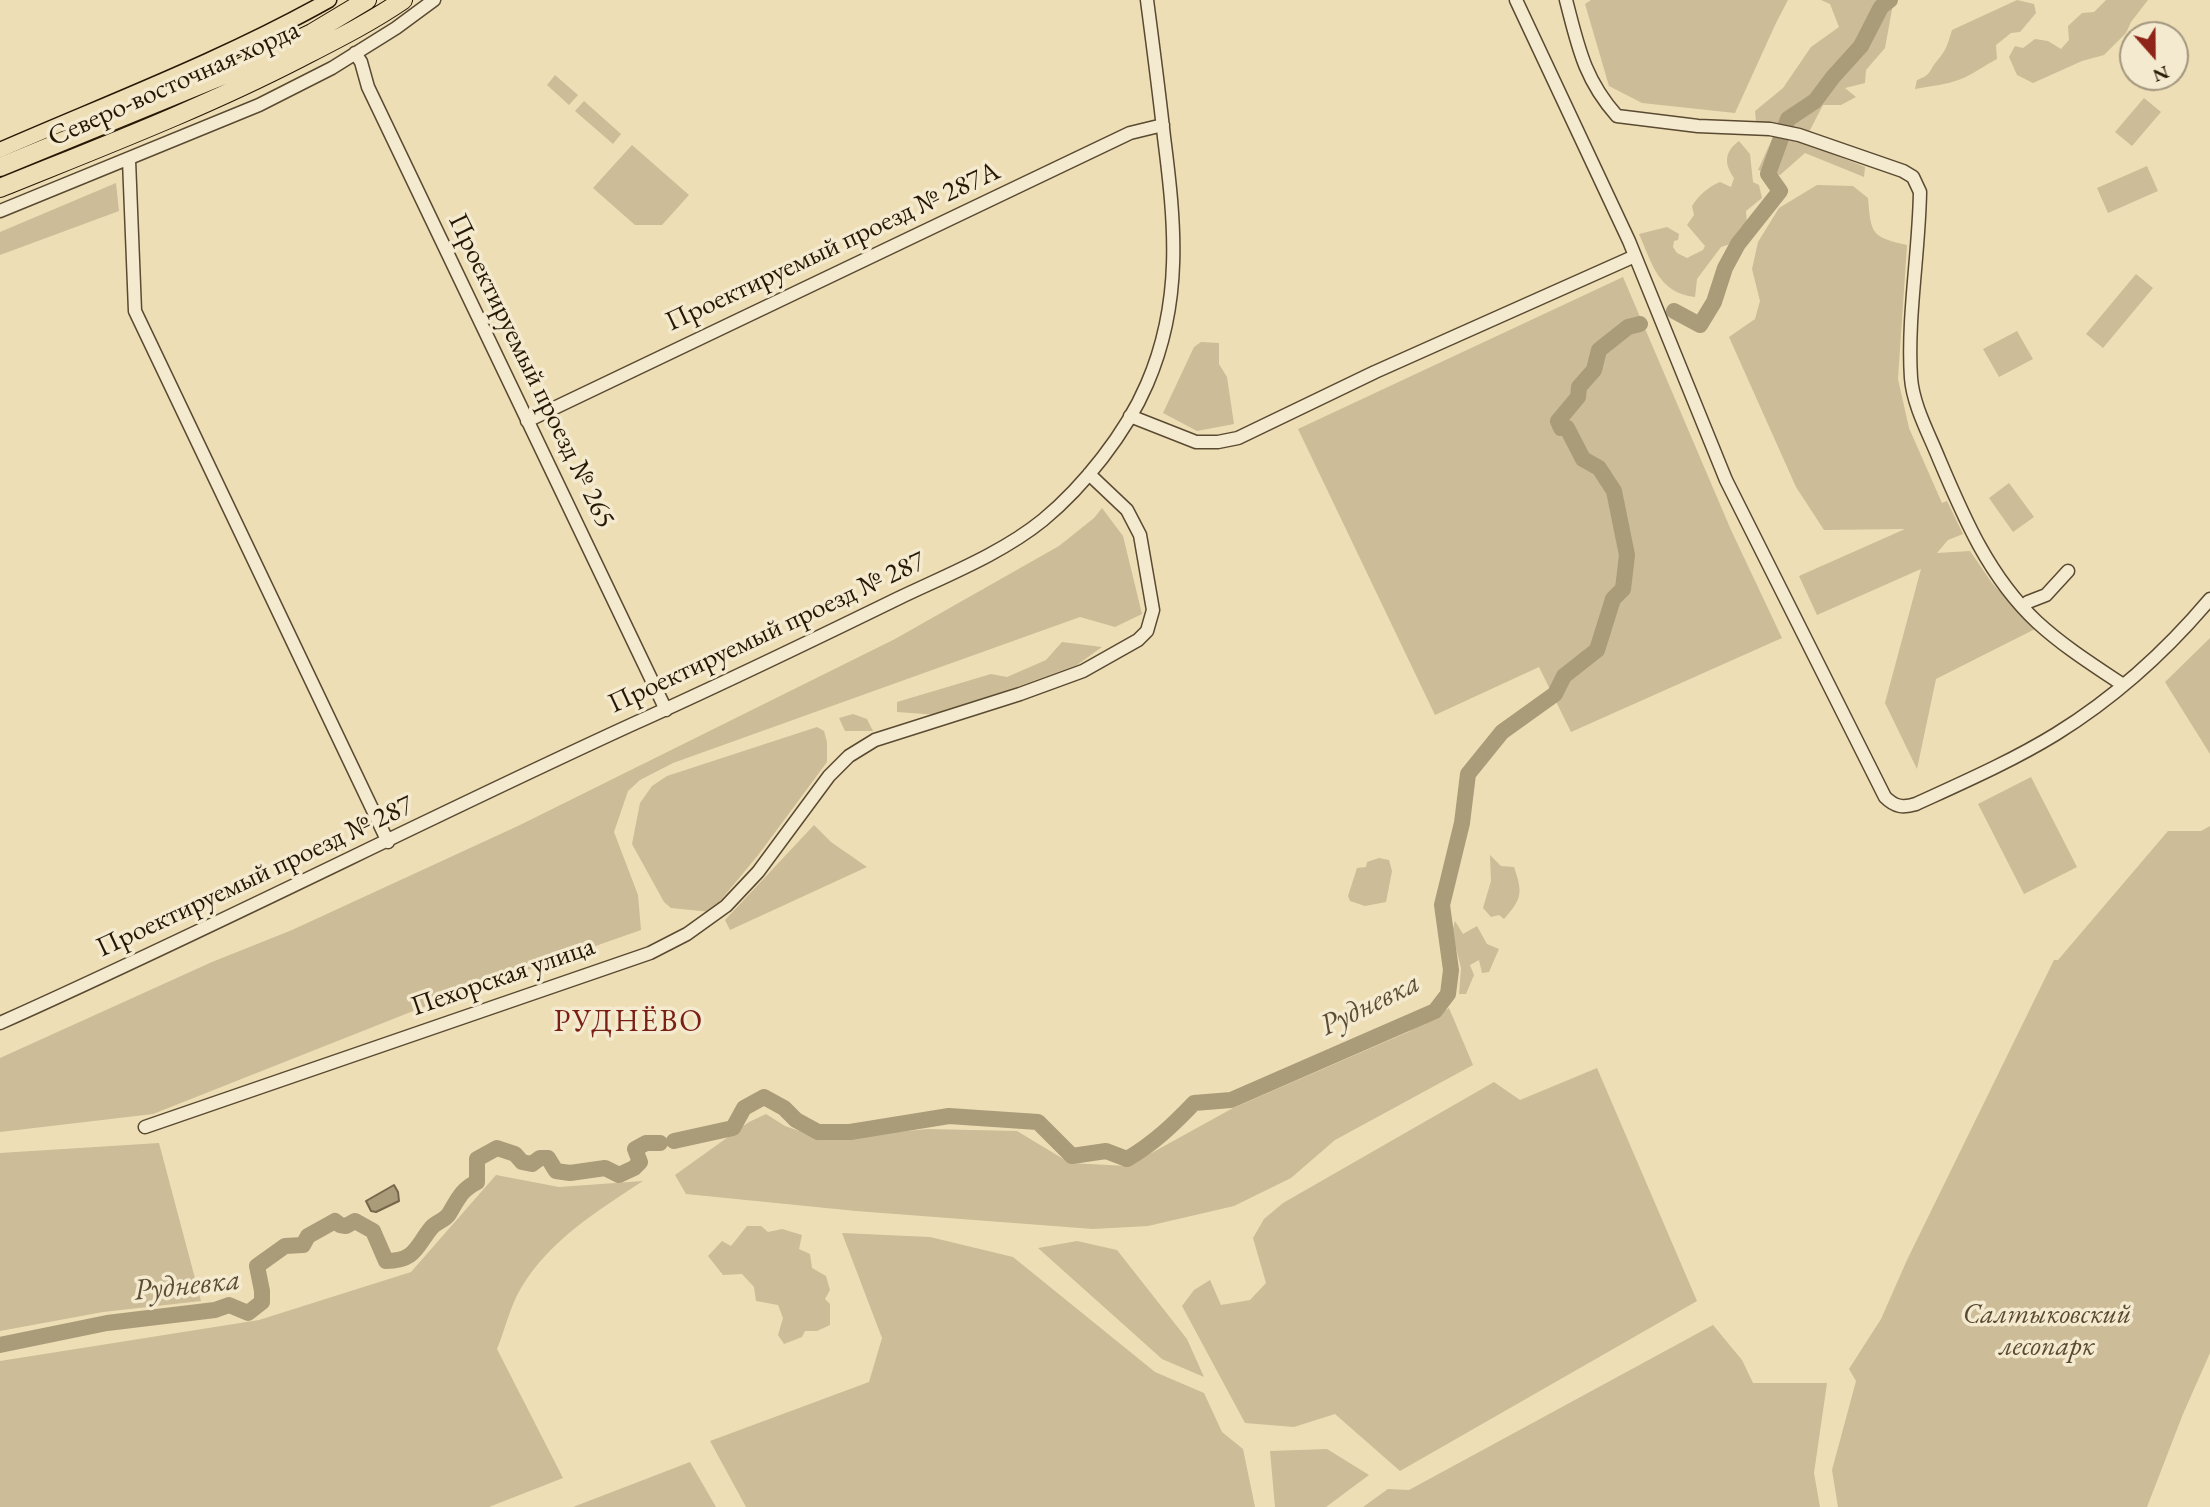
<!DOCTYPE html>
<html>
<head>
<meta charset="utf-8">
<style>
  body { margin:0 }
  #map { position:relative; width:2210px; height:1507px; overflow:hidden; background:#eedeb5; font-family:"EB Garamond",serif }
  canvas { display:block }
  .north { position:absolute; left:2119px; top:21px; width:70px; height:70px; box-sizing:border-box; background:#f4eacf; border:2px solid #a2967e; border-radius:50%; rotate:159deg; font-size:19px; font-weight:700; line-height:28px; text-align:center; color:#271805 }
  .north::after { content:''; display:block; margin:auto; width:24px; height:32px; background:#8f2418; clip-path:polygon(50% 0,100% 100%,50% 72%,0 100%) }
</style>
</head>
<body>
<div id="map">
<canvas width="2210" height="1507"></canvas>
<div class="north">N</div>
</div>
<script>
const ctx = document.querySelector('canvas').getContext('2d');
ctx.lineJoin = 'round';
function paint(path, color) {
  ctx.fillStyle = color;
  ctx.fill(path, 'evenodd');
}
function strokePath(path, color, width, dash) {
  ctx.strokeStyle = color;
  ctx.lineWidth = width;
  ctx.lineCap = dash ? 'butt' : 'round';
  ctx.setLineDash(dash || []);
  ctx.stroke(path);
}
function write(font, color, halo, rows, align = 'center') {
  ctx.font = font + ' "EB Garamond",serif';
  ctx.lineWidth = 7;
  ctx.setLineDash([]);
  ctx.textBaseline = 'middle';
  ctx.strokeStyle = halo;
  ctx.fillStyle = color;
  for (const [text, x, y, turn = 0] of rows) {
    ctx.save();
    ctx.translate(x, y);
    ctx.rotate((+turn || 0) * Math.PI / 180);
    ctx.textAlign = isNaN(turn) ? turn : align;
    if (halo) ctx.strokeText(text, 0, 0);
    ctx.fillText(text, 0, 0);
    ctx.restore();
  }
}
paint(new Path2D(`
  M1591,0h197l-12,23 -41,90 -93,-10 -33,-17 -24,-82z
  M1821,0h57l15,4 -8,44 -19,22 -1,13 -20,5 11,9 -15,8h-18l-14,27 -53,-10 -1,-11 28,-23 28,-41 28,-20 -9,-23z
  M2017,0l17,4 2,9 -16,19 -9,1 -15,12 1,14c-12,6 -25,16 -36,20 -15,6 -31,7 -46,10l2,-9c16,-6 11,-9 20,-19 10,-12 10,-15 15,-31z
  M2106,0h42l-17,22 -5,11 -22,22 -22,6 -49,22 -16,-8 -8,-18 6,-11 8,2 12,-9 13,2 13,8 8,-9 -1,-14 14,-13 12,-1z
  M555,75l23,20 -9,10 -22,-20z
  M2144,98l17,14 -29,34 -17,-14z
  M584,101l37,33 -8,10 -38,-33z
  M1773,137l35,7 57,23 -1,10 -59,-24 -25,22 -22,-5z
  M1739,141l11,13 3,28 6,3 3,13 -16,13 1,13 -6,3 -11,17 -9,3 -24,32 -2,18c-37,-4 -43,-34 -56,-63l28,-7 12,7 -1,6 -4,1 -1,6 4,6 10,5 16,-8 2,-4 -18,-21 7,-10 -2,-9c7,-11 16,-19 28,-24l11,5 3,-9c-10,-14 -10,-26 5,-37z
  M632,145l57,50 -27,30h-27l-42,-37z
  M2147,166l11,25 -50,22 -11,-25z
  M116,183l3,28 -119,44v-23z
  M1817,185l36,1 15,12c3,36 3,39 39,47l-9,134 11,49 33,75 5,-2 16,33 -15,6 -11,13 33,-2 22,32 43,46 -99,50 -19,90 -32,-66 36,-134 -104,46 -18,-39 106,-47 -81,1 -28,-43 -67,-150 26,-18 5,-18 -8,-32 6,-27 21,-34z
  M2136,274l17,14 -50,60 -17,-14z
  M1623,277l108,253 51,108 -211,94 -32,-65 -104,48 -137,-286z
  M2017,331l16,28 -34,18 -16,-28z
  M1201,342l18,1v21l8,13 7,47 -37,7 -34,-18 31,-66z
  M2009,483l25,34 -21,15 -24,-34z
  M1102,508l21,28 19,78 -27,13 -35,-10 -407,146 -33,17 -12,11 -14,41 24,63 3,35 -205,72 -283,112 -153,18v-74l212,-96 80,-32 228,-105 375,-186 164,-93 35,-28z
  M2210,638v116l-45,-72z
  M1062,642l40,5 -25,18 -138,50 -42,-3v-10l94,-28 16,3 39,-17z
  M853,714l14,5 6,12h-28l-6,-13z
  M817,727l7,4 3,11v20l-68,92 -48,58 -40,-4 -7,-6 -32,-58 8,-41 12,-17 15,-10z
  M2031,777l46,90 -53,27 -46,-90z
  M814,825l17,17 36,25 -137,63 -5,-10z
  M2210,826v527l-27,61 -36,93h-309l-6,-37 24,-89 -7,-12 32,-50 26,-59 147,-300h4l110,-129h33z
  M1490,855l11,11 13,1c9,26 8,32 -10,52l-5,-4 -8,2 -8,-9 8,-27z
  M1379,858l10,2 3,11 -6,31 -21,4 -15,-5 -2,-5 9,-28 9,-1 1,-5z
  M1455,921l8,13 14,-8 10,18 12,5 -10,23 -7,1 -3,-13 -9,5 4,10 -8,19h-7l2,-26 -9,-36z
  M1449,1008l24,57 -138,75 -44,38 -57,28 -86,20 -55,3 -237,-18 -170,-17 -11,-19 74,-53 17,-8 19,12 37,13 106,-10 89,2 53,32 58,3 105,-58 175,-76z
  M1597,1068l100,233 -297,170 -65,-57 -41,13 -49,-4 -63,-117 12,-16 16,-10 11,25 29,-5 16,-17 -13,-45 11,-19 19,-16 211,-121 26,18z
  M159,1143l42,158 -98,11 -103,19v-178z
  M496,1175l63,12 84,-6c-46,30 -93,59 -122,107 -11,18 -16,42 -24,61l66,129 -74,29h-489v-146l259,-41 152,-48z
  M747,1226h14l7,6 14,-3 20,6 -3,14 11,5 2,14 14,8 4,14 -5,9 5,5v21l-13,6h-12l-3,6 -18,7 -6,-9 5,-17 -5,-13 -22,-4 -2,-14 -12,-13 -19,1 -15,-19 14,-15 9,5z
  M842,1233l88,4 83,20 142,115 49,21 18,39 21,17 12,58h-509l-36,-66 159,-59 13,-44z
  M1077,1241l40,9 70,89 17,38 -42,-18 -124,-111z
  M1713,1325l29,35 11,23h74l-13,90 6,34h-457l25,-18 21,1z
  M1327,1449l42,26 -43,32h-51l-5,-56z
  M690,1462l26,45h-143z`), '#ccbc97');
const water = new Path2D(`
  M394,1185l4,7 1,9 -23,11 -5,-1 -5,-10z`);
paint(water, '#aa9b79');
strokePath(water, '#76674b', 2);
strokePath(new Path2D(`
  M1674,311l26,14 14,-23 11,-34 13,-24 42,-53 -12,-17 20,-55 27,-18 18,-24 28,-31 20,-39 9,-7
  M674,1141l59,-13 11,-20 20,-11 20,11 12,12 22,12h32l99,-16 89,6 34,34 34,-5 21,8c26,-15 46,-34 67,-56l37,-3 204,-89 13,-17 3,-24 -9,-65 20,-82 6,-49 34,-42 53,-38 9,-18 33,-26 16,-51 10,-10 4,-34 -13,-64 -15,-23 -16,-9 -16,-31h-6l-3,-7 20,-24 1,-10 15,-17 5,-20 29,-23 12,-3
  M0,1345l107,-22 108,-13 14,-5 19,8 14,-11v-11l-5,-25 28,-20 18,-1 5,-9 27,-15 5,4 6,1 9,-5 18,10 13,30c30,0 30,-15 46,-34 5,-5 13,-7 17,-13 9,-15 12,-24 28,-32v-23l20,-11 18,6 7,8 10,2 8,-6h8l8,13 14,2 35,-5 14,7 15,-7 6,-6 -5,-13 11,-6h14`), '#aa9b79', 16);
const minor = new Path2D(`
  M1516,0l113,241 97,239 159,317c10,10 18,11 31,7 48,-22 96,-43 140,-70 58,-36 111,-84 154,-135
  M1566,0c12,46 18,79 51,116l81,10 72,3 29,6 104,36 10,6 7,15c-1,62 -13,126 -9,186 2,27 18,56 28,81 25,59 50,118 98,163 26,24 56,43 86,63
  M355,53l6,9 7,25 298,623
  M129,160l6,151 253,531
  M0,211l259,-106 73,-37 64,-40 38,-28
  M1130,416l66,26h22l20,-4 137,-66 260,-116
  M527,421l603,-288 33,-8
  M2023,607l5,-5 18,-7 22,-24
  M0,1023c213,-95 421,-202 633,-299 89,-40 178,-83 266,-126 48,-23 102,-44 144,-78 41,-34 83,-87 104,-136 36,-83 28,-161 17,-247 -5,-46 -11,-91 -17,-137
  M145,1127l505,-174 37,-19 39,-28 32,-34 71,-96 20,-20 26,-16 145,-46 63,-23 55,-31 9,-9 6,-21 -13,-75 -13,-25 -38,-36`);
const major = new Path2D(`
  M0,150c110,-48 224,-91 329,-150`);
const highway = new Path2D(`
  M0,167l229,-94 83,-40 55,-33
  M0,188c101,-41 203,-80 300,-130 35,-18 71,-36 103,-58`);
strokePath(minor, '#594a31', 15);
strokePath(major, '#271805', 17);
strokePath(highway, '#271805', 20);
strokePath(minor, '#f4eacf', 12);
strokePath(major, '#eedeb5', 14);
strokePath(highway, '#eedeb5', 18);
write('28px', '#271805', '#f4eacf', [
  ["Северо-восточная хорда",174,84,-24],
  ["Проектируемый проезд № 287А",833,247,-25],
  ["Проектируемый проезд № 265",531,371,64],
  ["Проектируемый проезд № 287",767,633,-25],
  ["Проектируемый проезд № 287",255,877,-25],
  ["Пехорская улица",503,977,-19]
]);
write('italic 28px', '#594931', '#f4eacf', [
  ["Салтыковский",2047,1315],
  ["лесопарк",2047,1347]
]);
write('italic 30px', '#5b4c33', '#f4eacf', [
  ["Рудневка",1370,1005,-26],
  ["Рудневка",187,1286,-6]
]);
ctx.letterSpacing = '2px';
write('30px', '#7a1f14', '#f4eacf', [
  ["РУДНЁВО",629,1023]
]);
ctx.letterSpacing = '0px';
</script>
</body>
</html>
